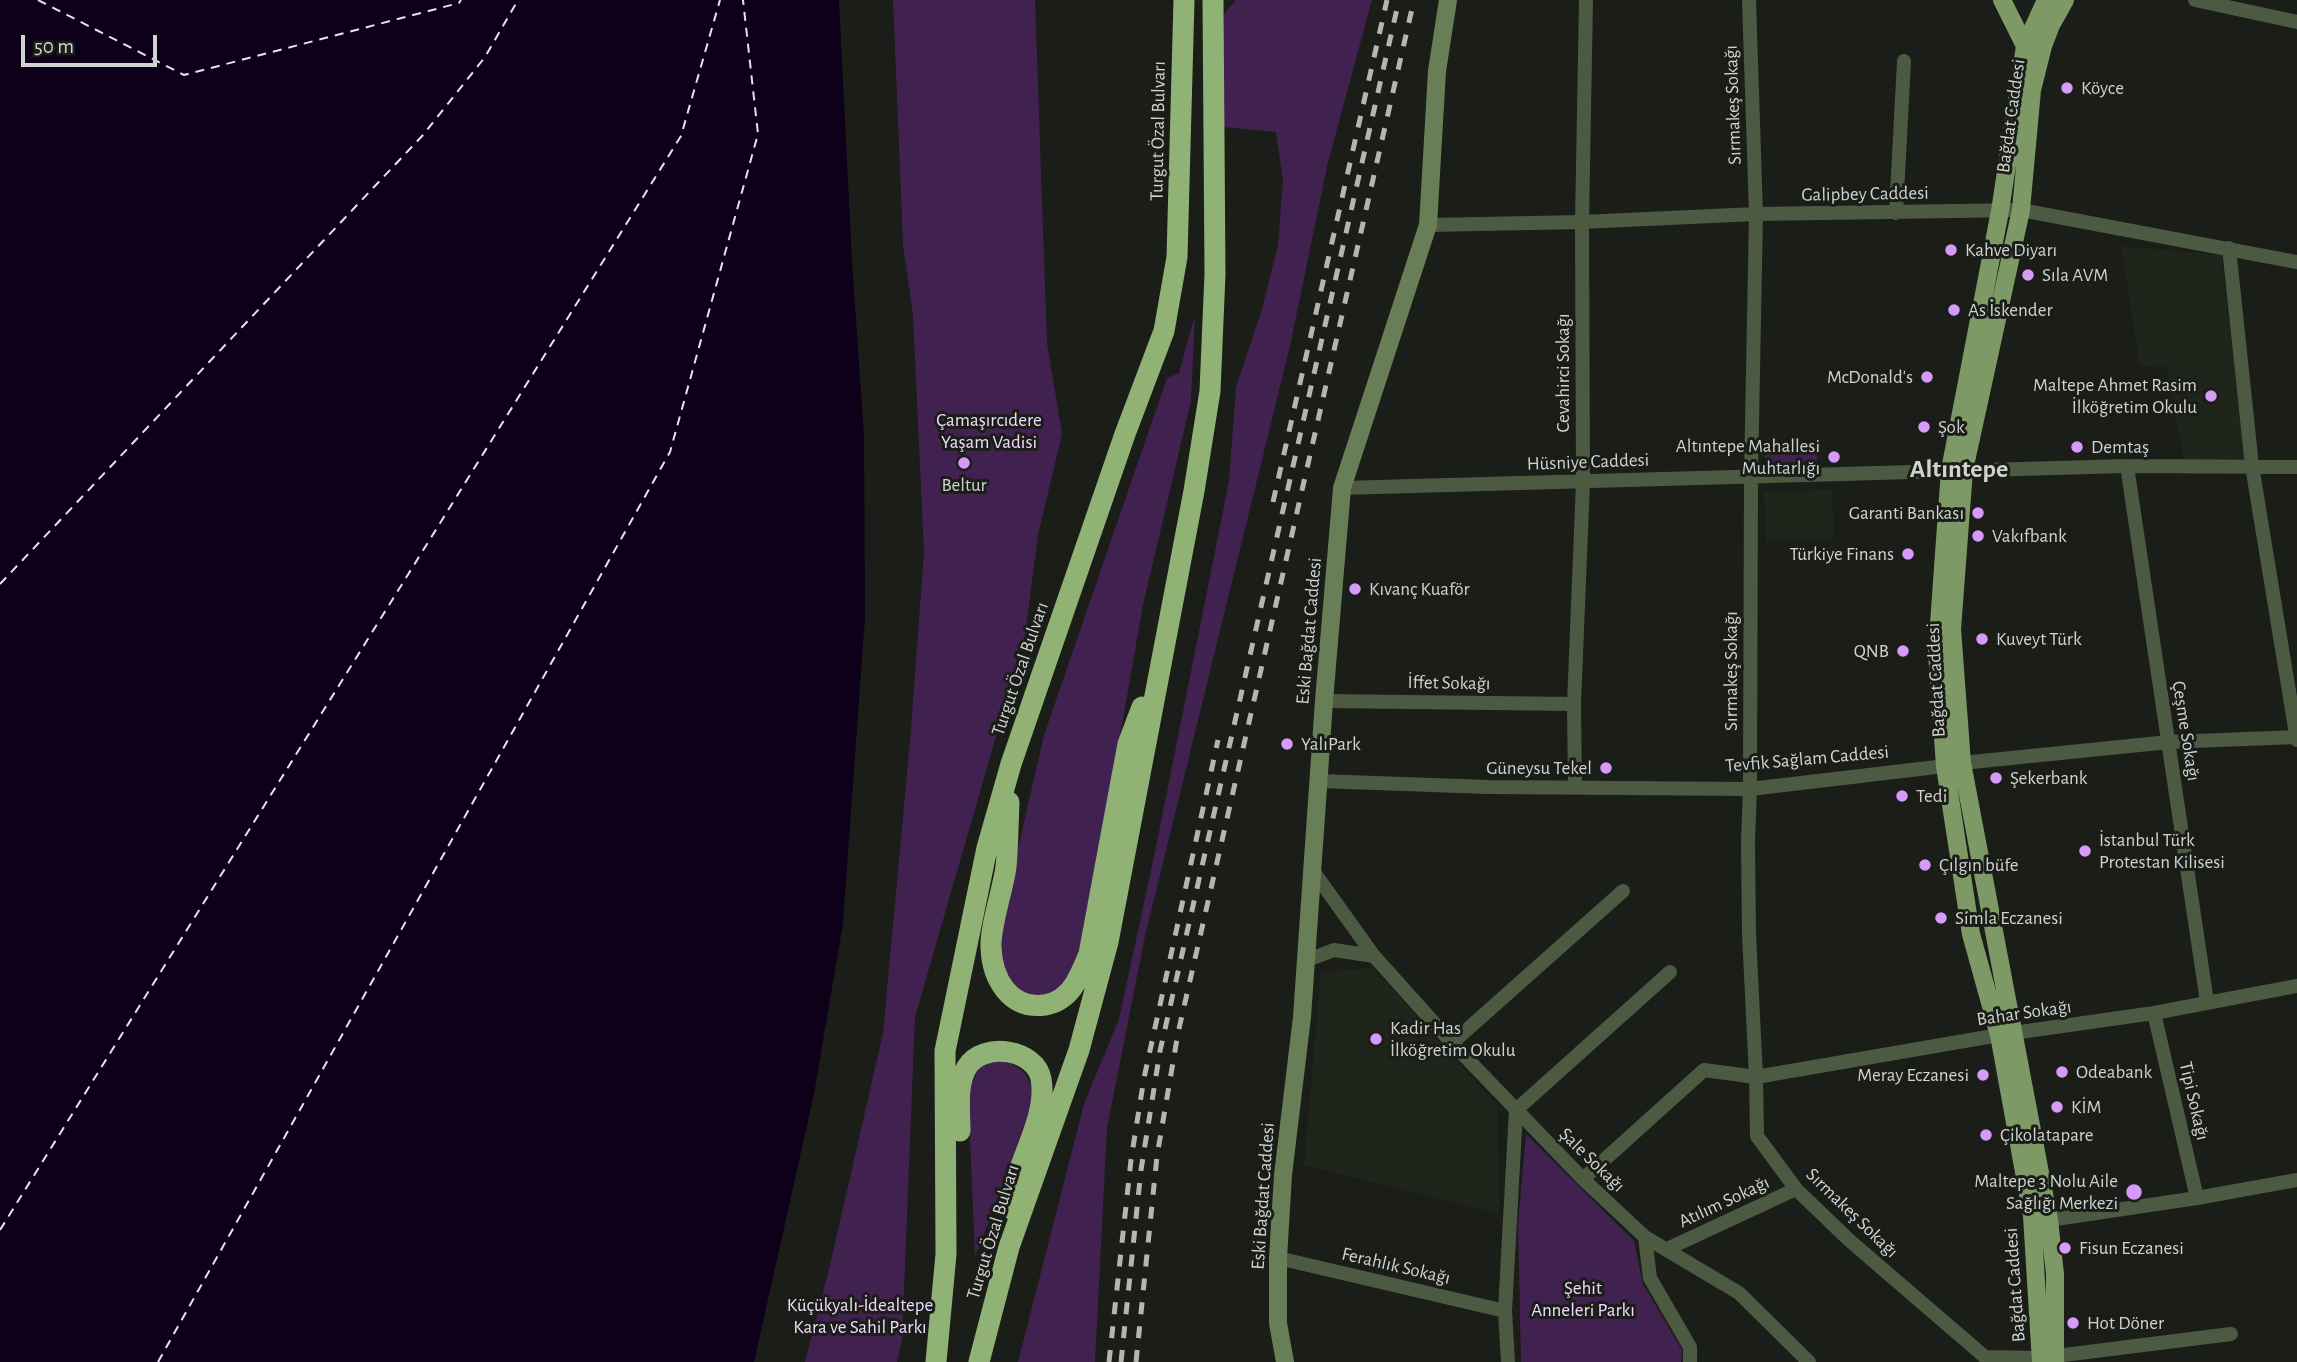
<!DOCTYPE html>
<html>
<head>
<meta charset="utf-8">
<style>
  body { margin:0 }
  #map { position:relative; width:2297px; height:1362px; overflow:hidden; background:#1a1d18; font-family:"Alegreya Sans",sans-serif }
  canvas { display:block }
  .scale { position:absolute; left:21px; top:35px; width:136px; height:32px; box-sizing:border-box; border:4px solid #d0d2cf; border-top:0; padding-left:9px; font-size:21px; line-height:24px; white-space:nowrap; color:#d0d2cf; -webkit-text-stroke:5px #1a1d18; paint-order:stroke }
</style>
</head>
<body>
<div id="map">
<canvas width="2297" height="1362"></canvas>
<div class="scale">50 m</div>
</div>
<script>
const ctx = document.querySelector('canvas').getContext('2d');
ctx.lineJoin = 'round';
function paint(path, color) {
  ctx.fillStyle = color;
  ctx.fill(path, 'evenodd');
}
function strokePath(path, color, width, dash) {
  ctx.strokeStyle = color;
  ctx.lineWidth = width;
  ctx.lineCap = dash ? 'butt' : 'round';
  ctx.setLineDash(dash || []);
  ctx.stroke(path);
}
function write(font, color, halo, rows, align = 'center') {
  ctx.font = font + ' "Alegreya Sans",sans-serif';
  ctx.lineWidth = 6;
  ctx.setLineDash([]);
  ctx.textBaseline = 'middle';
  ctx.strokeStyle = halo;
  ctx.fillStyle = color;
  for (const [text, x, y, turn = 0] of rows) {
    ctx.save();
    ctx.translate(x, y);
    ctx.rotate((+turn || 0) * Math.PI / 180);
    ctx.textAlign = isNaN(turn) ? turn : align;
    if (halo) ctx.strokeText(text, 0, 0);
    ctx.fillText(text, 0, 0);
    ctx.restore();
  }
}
paint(new Path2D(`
  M2121,246l100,9 25,206h-62l-18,-96 -26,1z
  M1832,490l2,49 -68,2 -2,-49z
  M1373,968l124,137 2,108 -195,-48 17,-193z`), '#20251b');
paint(new Path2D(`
  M893,0h142l12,343 15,91 -24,101 -13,101 -110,381 -13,322 -5,23h-92l25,-97 53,-232 27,-292 14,-188 -11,-238 -10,-71z
  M1236,0h136l-44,162 -38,184 -145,590 -38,192 -12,234h-77l66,-258 35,-85 37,-172 73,-366 7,-94 26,-78 16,-64 5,-65 -7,-48 -53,-5 1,-113z
  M1195,315l-4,86 -48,204 -61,348 -8,20 -16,18 -14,5 -18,-2 -16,-13 -9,-21 -1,-34 44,-191 123,-357 12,-5z
  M1765,445h52v24h-52z
  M994,1060c16,1 33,9 37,26 8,25 -44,140 -56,170l-7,-163 11,-25z
  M1526,1134l108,107 9,43 39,66 -1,12h-160l-3,-139z`), '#412150');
paint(new Path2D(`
  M0,0h839l13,262 12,173 1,182 -22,306 -29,171 -60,268h-754z`), '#0f001a');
strokePath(new Path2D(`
  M38,0l146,75 275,-72 2,-3
  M0,584l423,-449 62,-78 33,-57
  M0,1230l681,-1094 39,-136
  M158,1362l512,-910 88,-318 -15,-134`), '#f0dbfc', 2, [9, 7]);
strokePath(new Path2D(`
  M1749,0l7,214 -5,262 -1,313 -2,52 1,93 7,143 1,59 39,53 53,51 136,117 56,1
  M2195,0l102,22
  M1896,213l8,-152
  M1428,225l154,-3 174,-8 265,-4 276,52
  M2229,248l23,218 45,274
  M2127,466l80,536
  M1342,488l785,-22 170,1
  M1324,701l250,3
  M1962,763l207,-21 128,-5
  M1319,781l169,6 262,2 195,-23
  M1575,788l-1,-84 9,-222 -1,-260 4,-222
  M1311,868l63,88 78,87 131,136 62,58 94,56 70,69
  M1305,961l29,-11 40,6
  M2154,1013l43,185
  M1452,1043l171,-152
  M1583,1179l121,-109 52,7 243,-42 155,-22 143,-27
  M2049,1220l148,-22 100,-18
  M1645,1237l5,41 40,69v15
  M1667,1249l129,-60
  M1278,1258l227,53
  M2056,1356l175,-22
  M1508,1362l-3,-51 11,-201 154,-138`), '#4d5a42', 14);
strokePath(new Path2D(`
  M1285,1362l-7,-39v-65l5,-83 19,-158 22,-316 18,-213 86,-263 9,-154 11,-71`), '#687e56', 18);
strokePath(new Path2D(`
  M2002,0l23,46
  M2041,1362l-9,-146 -33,-181 -28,-101 -26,-168 -8,-114 13,-182 50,-259 25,-165 21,-46
  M2055,1362v-88l-6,-54 -87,-457 -10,-134 12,-159 57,-260 11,-120 11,-44 8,-21 14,-25`), '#7d9966', 18);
strokePath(new Path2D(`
  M1009,802c-1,21 -1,44 -3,65 -3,22 -16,60 -15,80 1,32 19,63 54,58 26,-4 35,-29 44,-51l39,-210 14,-37
  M960,1131c0,-21 -4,-45 7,-64 16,-26 69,-18 74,12 6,32 -15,68 -24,99 -3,10 -3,22 -4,32
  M936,1362l10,-108 -1,-203 42,-203 24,-84 114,-330 39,-103 13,-74 7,-257
  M979,1362l30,-115 70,-197 29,-108 86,-451 16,-100 5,-117 -2,-274`), '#90b274', 21);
strokePath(new Path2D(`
  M1273,502l114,-502
  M1109,1362l22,-202 13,-82 74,-338
  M1121,1362l20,-192 19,-119 239,-1051
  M1136,1362l21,-206 21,-123 236,-1033`), '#b4b6b3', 5, [12, 12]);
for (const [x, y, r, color] of [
  [2067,88,7,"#d89af8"],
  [1951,250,7,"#d89af8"],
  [2028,275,7,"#d89af8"],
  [1954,310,7,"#d89af8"],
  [1927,377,7,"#d89af8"],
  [2211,396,7,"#d89af8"],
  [1924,427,7,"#d89af8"],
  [2077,447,7,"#d89af8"],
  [1834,457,7,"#d89af8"],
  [964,463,7,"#d89af8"],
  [1978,513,7,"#d89af8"],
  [1978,536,7,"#d89af8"],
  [1908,554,7,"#d89af8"],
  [1355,589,7,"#d89af8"],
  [1982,639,7,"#d89af8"],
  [1903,651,7,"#d89af8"],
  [1287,744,7,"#d89af8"],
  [1606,768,7,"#d89af8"],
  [1996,778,7,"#d89af8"],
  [1902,796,7,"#d89af8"],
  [2085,851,7,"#d89af8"],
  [1925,865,7,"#d89af8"],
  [1941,918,7,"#d89af8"],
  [1376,1039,7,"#d89af8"],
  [2062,1072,7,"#d89af8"],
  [1983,1075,7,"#d89af8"],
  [2057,1107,7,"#d89af8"],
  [1986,1135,7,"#d89af8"],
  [2134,1192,9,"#d89af8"],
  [2065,1248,7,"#d89af8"],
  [2073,1323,7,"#d89af8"]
]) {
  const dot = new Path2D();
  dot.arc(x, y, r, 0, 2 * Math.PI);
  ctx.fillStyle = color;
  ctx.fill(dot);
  strokePath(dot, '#1a1d18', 2.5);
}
write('19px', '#d0d2cf', '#1a1d18', [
  ["Köyce",2081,88],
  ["Kahve Diyarı",1965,250],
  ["Sıla AVM",2042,275],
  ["As İskender",1968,310],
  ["McDonald's",1913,377,"right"],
  ["Maltepe Ahmet Rasim",2197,385,"right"],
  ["İlköğretim Okulu",2197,407,"right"],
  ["Şok",1938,427],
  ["Altıntepe Mahallesi",1820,446,"right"],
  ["Muhtarlığı",1820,468,"right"],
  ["Demtaş",2091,447],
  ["Beltur",964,485,"center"],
  ["Garanti Bankası",1964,513,"right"],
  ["Vakıfbank",1992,536],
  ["Türkiye Finans",1894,554,"right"],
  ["Kıvanç Kuaför",1369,589],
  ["Kuveyt Türk",1996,639],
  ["QNB",1889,651,"right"],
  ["YalıPark",1301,744],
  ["Güneysu Tekel",1592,768,"right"],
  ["Şekerbank",2010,778],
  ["Tedi",1916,796],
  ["İstanbul Türk",2099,840],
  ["Protestan Kilisesi",2099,862],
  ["Çılgın büfe",1939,865],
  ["Simla Eczanesi",1955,918],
  ["Kadir Has",1390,1028],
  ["İlköğretim Okulu",1390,1050],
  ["Odeabank",2076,1072],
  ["Meray Eczanesi",1969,1075,"right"],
  ["KİM",2071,1107],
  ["Çikolatapare",2000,1135],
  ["Maltepe 3 Nolu Aile",2118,1181,"right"],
  ["Sağlığı Merkezi",2118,1203,"right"],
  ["Fisun Eczanesi",2079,1248],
  ["Hot Döner",2087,1323]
], 'left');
write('19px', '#d0d2cf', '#1a1d18', [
  ["Sırmakeş Sokağı",1733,105,-92],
  ["Bağdat Caddesi",2011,116,-82],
  ["Turgut Özal Bulvarı",1158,131,-89],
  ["Galipbey Caddesi",1865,194,-1],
  ["Cevahirci Sokağı",1563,373,-90],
  ["Hüsniye Caddesi",1588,462,-2],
  ["Eski Bağdat Caddesi",1309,631,-85],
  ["Turgut Özal Bulvarı",1020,669,-71],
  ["Sırmakeş Sokağı",1731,671,-90],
  ["Bağdat Caddesi",1936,680,-93],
  ["İffet Sokağı",1449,683,1],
  ["Çeşme Sokağı",2186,731,81],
  ["Tevfik Sağlam Caddesi",1807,759,-5],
  ["Bahar Sokağı",2024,1013,-8],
  ["Tipi Sokağı",2194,1101,77],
  ["Şale Sokağı",1592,1160,44],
  ["Eski Bağdat Caddesi",1263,1196,-86],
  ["Atılım Sokağı",1724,1202,-25],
  ["Sırmakeş Sokağı",1852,1213,44],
  ["Turgut Özal Bulvarı",993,1232,-73],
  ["Ferahlık Sokağı",1396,1266,13],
  ["Bağdat Caddesi",2015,1285,-94]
]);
write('19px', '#f0dbfc', '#1a1d18', [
  ["Çamaşırcıdere",989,420],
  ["Yaşam Vadisi",989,442],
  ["Şehit",1583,1288],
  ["Anneleri Parkı",1583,1310],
  ["Küçükyalı-İdealtepe",860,1305],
  ["Kara ve Sahil Parkı",860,1327]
]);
write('bold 26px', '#d0d2cf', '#1a1d18', [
  ["Altıntepe",1959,469]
]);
</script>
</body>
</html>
